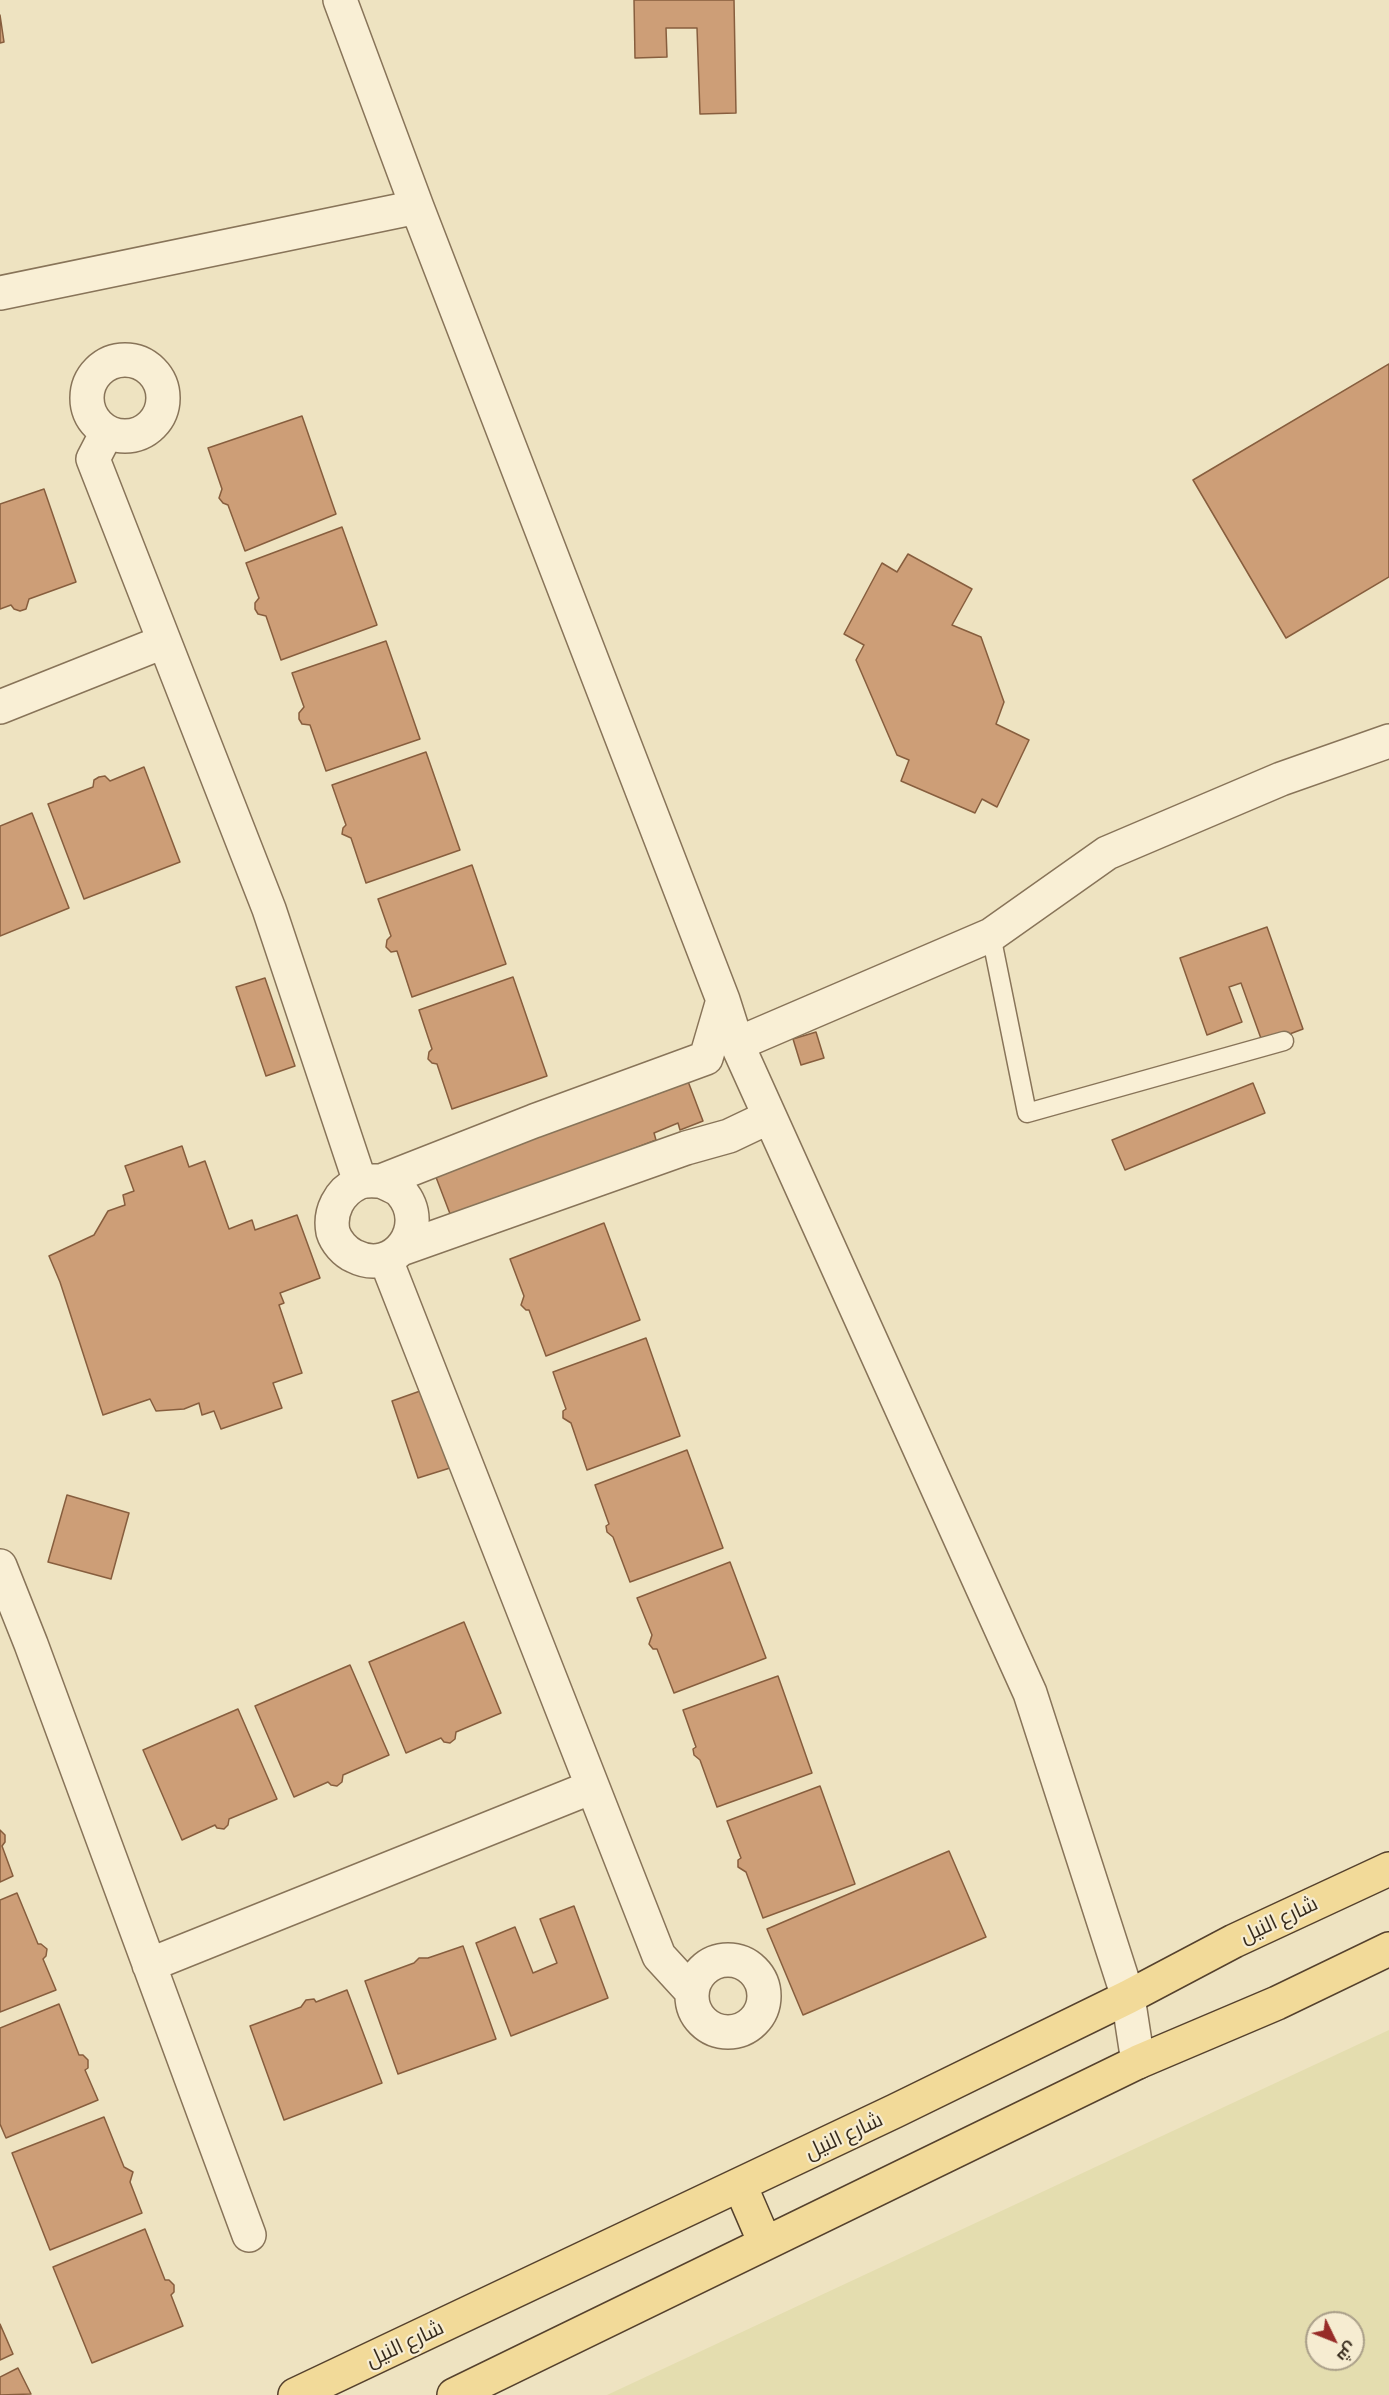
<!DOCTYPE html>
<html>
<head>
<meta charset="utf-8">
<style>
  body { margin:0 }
  #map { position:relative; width:1389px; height:2395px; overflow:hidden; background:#eee3c1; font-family:"Crimson Pro",Cairo,serif }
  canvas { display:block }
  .north { position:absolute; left:1305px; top:2311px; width:60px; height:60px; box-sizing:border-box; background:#f6ecd1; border:2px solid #aa9f89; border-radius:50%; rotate:133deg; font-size:16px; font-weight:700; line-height:24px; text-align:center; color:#372b1d }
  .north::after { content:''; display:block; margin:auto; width:21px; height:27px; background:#972c28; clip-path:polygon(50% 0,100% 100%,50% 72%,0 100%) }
</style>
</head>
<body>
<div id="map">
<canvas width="1389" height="2395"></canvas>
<div class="north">ش</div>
</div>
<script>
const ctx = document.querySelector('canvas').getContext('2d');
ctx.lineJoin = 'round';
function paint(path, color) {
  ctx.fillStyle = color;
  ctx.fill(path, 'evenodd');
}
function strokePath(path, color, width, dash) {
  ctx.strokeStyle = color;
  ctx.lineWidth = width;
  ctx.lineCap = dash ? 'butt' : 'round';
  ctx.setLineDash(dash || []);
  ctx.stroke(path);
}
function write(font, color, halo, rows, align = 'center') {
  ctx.font = font + ' "Crimson Pro",Cairo,serif';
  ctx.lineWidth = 4.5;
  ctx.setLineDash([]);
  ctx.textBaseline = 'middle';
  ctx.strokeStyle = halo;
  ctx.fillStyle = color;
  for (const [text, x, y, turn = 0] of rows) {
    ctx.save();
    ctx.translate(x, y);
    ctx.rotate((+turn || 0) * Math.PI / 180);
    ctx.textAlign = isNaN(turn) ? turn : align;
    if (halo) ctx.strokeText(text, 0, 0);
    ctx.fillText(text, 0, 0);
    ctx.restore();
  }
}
paint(new Path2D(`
  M1389,2030v365h-782zM1317,2323h36v36h-36z`), '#e4ddaf');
const building = new Path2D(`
  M634,0h100l2,113 -36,1 -3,-86h-31l1,29 -32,1z
  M0,15l4,27 -4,1z
  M1389,364v213l-103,61 -93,-158z
  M302,416l34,98 -91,37 -17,-46 -5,-2 -4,-5 3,-9 -14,-41z
  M44,489l32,93 -47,17 -3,10 -6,2 -6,-2 -3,-4 -11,4v-105z
  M342,527l35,98 -96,35 -15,-44 -8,-2 -3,-5v-6l4,-5 -13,-35z
  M908,554l64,35 -20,36 29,12 23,65 -8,22 33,16 -32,67 -15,-8 -7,14 -74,-32 8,-21 -12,-5 -41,-95 8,-15 -20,-11 38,-71 15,9z
  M386,641l34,98 -94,32 -16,-46 -8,-1 -3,-5v-6l5,-6 -12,-34z
  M426,752l34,98 -94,33 -15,-45 -9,-4 1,-6 3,-3 -14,-40z
  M144,767l36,95 -96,37 -36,-95 45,-17 1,-7 5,-3 6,-1 5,5z
  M32,813l37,95 -69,28v-110z
  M472,865l34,99 -94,33 -15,-46 -6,1 -5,-5 1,-7 4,-4 -13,-37z
  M1267,927l36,102 -40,15 -22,-61 -12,4 13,35 -35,13 -27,-77z
  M513,977l34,99 -95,33 -15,-45 -5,-1 -4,-4 1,-7 3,-3 -13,-39z
  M265,978l30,88 -29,10 -30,-89z
  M816,1032l8,26 -23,7 -8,-26z
  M686,1076l17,45 -23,9 -2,-7 -24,10 2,7 -204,79 -18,-47 204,-80 3,8 26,-10 -3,-6z
  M1253,1083l12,30 -140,57 -13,-30z
  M182,1146l7,21 16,-6 24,68 23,-9 3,10 42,-15 23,63 -40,15 4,10 -5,2 23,68 -29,10 9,25 -61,21 -7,-18 -12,4 -3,-12 -15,6 -28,2 -6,-12 -47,16 -43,-133 -11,-26 45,-21 14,-24 17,-6 -2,-10 11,-4 -9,-25z
  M604,1223l36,97 -94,36 -17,-46h-3l-5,-5 3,-9 -14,-37z
  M646,1338l34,98 -93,34 -16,-47 -8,-5v-7l3,-2 -13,-37z
  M423,1390l27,78 -32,10 -26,-77z
  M687,1450l36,98 -93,34 -17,-45 -6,-5 -1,-6 3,-2 -14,-39z
  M67,1495l62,18 -18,66 -63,-17z
  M730,1562l36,96 -92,35 -17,-44h-4l-4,-5 3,-9 -15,-37z
  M464,1622l37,91 -45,19 -1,7 -5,4 -6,-1 -3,-4 -35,15 -37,-91z
  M350,1665l39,90 -46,20 -1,7 -5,4 -6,-1 -3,-3 -34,15 -39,-91z
  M778,1676l34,97 -95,34 -17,-47 -6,-5 -1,-6 3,-2 -13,-37z
  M238,1709l39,90 -48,20 -1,6 -4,4 -7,-1 -2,-3 -33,15 -39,-90z
  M820,1786l35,98 -92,34 -17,-46 -8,-5v-7l3,-2 -14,-37z
  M0,1830l5,5v7l-3,4 11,30 -13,6z
  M949,1851l37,86 -183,78 -36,-86z
  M17,1893l21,51h3l6,5 -1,7 -3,3 13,31 -56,22v-112z
  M574,1906l34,92 -97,38 -35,-93 39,-16 18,46 24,-10 -17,-44z
  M463,1946l33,93 -98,35 -33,-93 49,-18 5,-5h9z
  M347,1990l35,93 -98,37 -34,-94 51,-19 5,-7 8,-1 2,3z
  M59,2004l20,51h4l5,5v8l-3,2 13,30 -92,38 -6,-14v-96z
  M104,2117l20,50 9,5 -3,10 12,31 -92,37 -38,-97z
  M145,2229l20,51h4l5,5v7l-3,3 12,31 -91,37 -39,-96z
  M0,2324l13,30 -13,6z
  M18,2368l13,26 -31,1v-18z`);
paint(building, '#cd9e77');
strokePath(building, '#875e3e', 1.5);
const lane = new Path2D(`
  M991,935l36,178 257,-72`);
const street = new Path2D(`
  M340,0l77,207 306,793 14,44 293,649 98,304 10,65
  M0,293l417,-86
  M87 398a38 38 0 1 1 76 0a38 38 0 1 1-76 0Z
  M107,432l-14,27 176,450 91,273
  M0,707l163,-65
  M737,1044l254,-109 116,-82 174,-74 108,-38
  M381,1181c6,3 15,6 20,11 30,34 -6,85 -47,64 -9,-4 -18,-14 -21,-24 -4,-20 6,-40 25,-49 6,-3 16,-2 23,-2l153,-60 172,-63 17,-58
  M404,1248l282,-100 43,-12 40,-19
  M386,1260l273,696 33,36
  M0,1566l31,78 218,591
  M692 1996a36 36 0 1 1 72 0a36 36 0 1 1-72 0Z
  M149,1965l443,-178`);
const primary = new Path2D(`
  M740,2185l25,58
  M295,2395l600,-284 233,-114 106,-56 155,-72
  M454,2395l684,-333 139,-59 112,-54`);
strokePath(lane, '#887459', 21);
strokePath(street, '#887459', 36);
strokePath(primary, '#55412d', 36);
strokePath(lane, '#f9efd5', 18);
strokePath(street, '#f9efd5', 33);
strokePath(primary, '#f2da99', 33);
write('21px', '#372b1d', '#f6ecd1', [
  ["شارع النيل",1279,1920,-25],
  ["شارع النيل",844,2136,-25],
  ["شارع النيل",405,2344,-25]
]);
</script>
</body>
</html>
